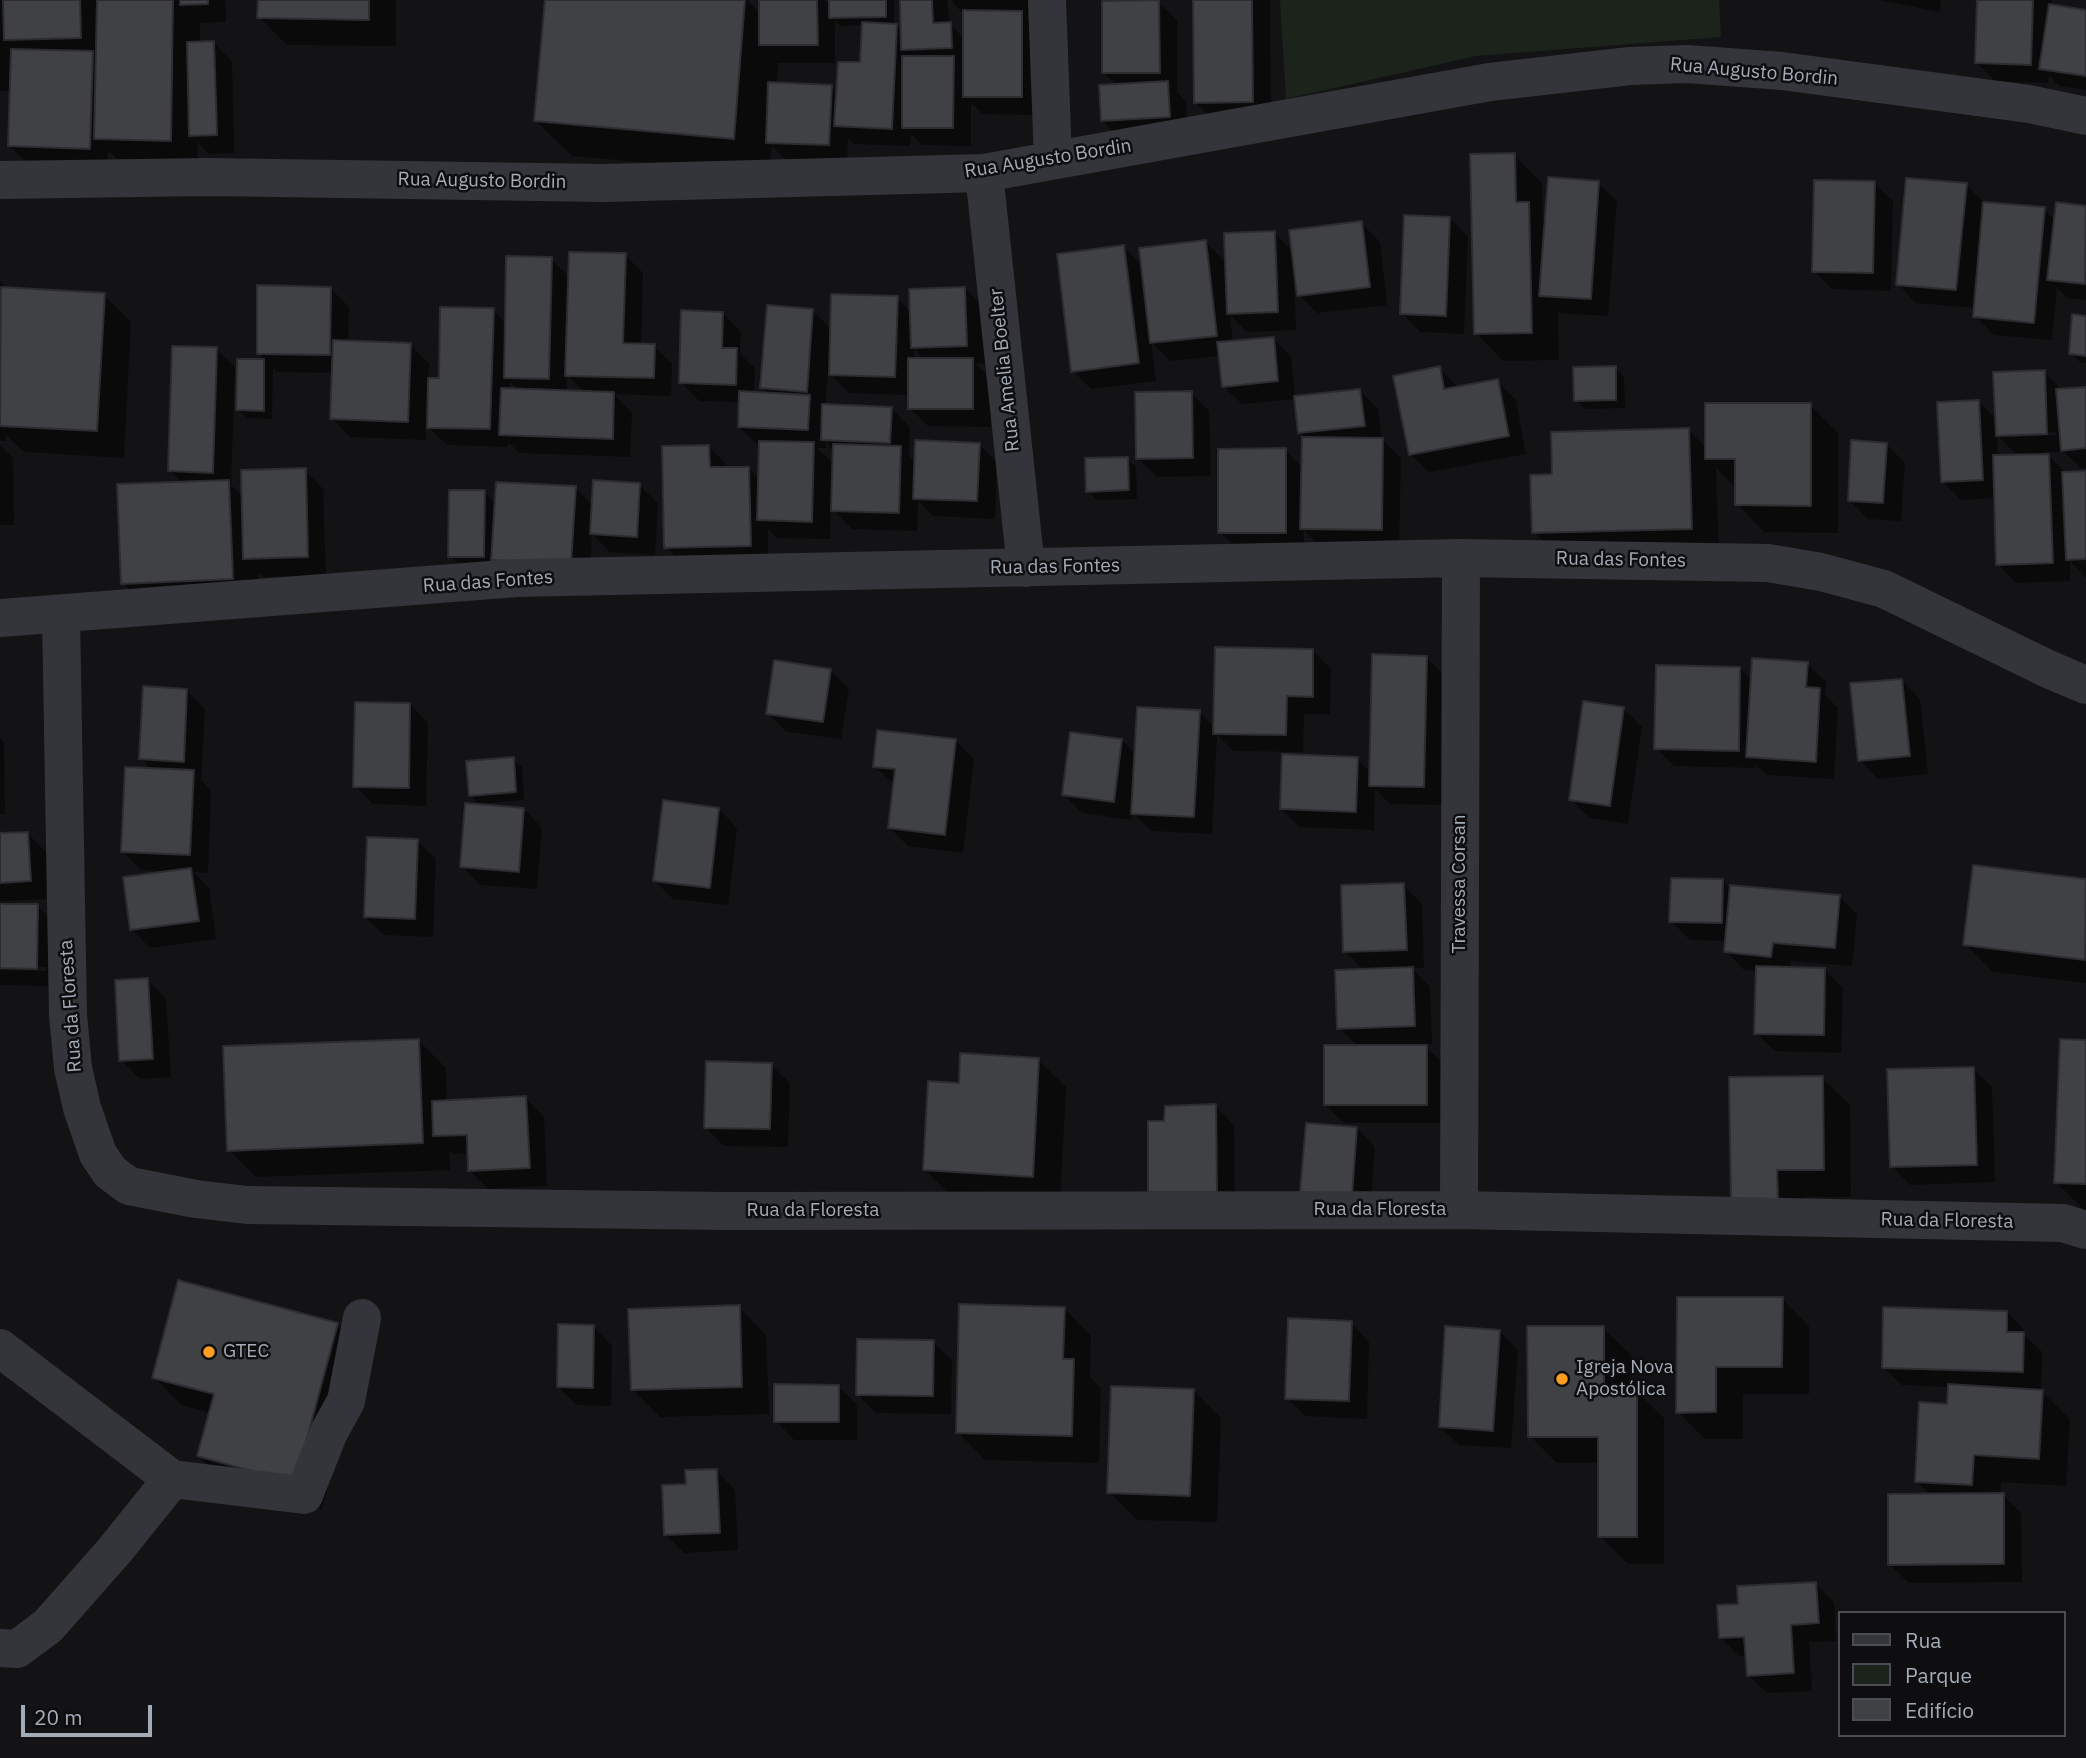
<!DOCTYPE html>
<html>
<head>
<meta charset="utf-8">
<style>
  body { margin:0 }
  #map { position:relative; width:2086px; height:1758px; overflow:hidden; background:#131315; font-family:"IBM Plex Sans",sans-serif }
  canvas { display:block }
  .legend { position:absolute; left:1838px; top:1611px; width:228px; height:126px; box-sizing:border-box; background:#0e0e10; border:2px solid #4a4d53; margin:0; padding:9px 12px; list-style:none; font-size:21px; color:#a3abb7 }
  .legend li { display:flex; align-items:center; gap:14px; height:35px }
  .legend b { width:35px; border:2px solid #4a4d53 }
  .scale { position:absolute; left:21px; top:1705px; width:131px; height:32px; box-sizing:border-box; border:4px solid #a3abb7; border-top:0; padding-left:9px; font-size:21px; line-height:24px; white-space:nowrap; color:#a3abb7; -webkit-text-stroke:5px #0e0e10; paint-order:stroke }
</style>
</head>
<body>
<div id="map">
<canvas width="2086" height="1758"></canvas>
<ul class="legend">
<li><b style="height:9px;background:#34353a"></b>Rua</li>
<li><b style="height:19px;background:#1b231b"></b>Parque</li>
<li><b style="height:19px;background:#3f4145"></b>Edifício</li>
</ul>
<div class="scale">20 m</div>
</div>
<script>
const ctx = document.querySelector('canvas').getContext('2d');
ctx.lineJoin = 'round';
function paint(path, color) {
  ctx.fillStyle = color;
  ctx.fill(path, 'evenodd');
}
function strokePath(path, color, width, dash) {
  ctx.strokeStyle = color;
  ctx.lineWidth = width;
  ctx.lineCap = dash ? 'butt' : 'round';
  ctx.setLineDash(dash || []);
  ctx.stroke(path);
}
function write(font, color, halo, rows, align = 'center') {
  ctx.font = font + ' "IBM Plex Sans",sans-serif';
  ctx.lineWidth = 5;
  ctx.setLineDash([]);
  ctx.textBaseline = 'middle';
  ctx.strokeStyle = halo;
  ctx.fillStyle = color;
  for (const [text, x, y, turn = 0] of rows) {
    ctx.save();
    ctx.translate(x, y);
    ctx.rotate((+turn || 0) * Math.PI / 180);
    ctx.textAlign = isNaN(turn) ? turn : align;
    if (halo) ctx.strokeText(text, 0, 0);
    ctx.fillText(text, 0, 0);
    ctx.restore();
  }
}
paint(new Path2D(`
  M1280,0h439l2,37 -245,19 -190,43z`), '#1b231b');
paint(new Path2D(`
  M0,0h225l1,22 -26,1v20h14l18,19 2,91 -25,1 -11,-11 -1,25 -73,-2 -16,-16 -1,17 -79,-3 -18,-18 1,-55h-11z
  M259,0h137v46l-109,-1 -28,-28z
  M547,0h200l14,14 -1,-14h65l6,6v-6h63v25l8,6 -1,-31h46l3,24 15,15v-24l-12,-12v-3h85l1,16 -13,1 14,14v84l-57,-1 -12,-11v43l-49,-1 -11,-11 -1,12 -56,-2 -6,-6 -1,25 -61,-3 -14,-14 -3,28 -197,-18 -36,-35zM835,20l5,6 23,-1 -1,39 -24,29 -7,-6 -54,-3 1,-21h57z
  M1116,0h33v2h9l19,18v72l9,9 2,34 -67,4 -19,-18 16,-35 -14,-13 14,-71z
  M1194,0h76l1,120 -57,1 -18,-18z
  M1879,0h62l-2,12z
  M1979,0h73l-1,7 35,5v78l-26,-4 -11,-10 -1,7 -53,-2 -18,-18z
  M1514,155l28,28 1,35 3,3 52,-38 19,18 -9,115 -50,-3 1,47 -56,1 -27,-28z
  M1874,183l19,18 -2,90 -59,-2 -18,-18z
  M1966,185l19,18 59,6 12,12 2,-17 28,4v92l-19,-2 -10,-10 -5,52 -58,-5 -19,-19 1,-8 -60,-5 -18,-19z
  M1450,218l18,19 -4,97 -44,-2 -18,-19z
  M1361,223l19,19 7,63 -70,8 -18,-18 -2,-19h-3l2,54 -49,2 -17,-17 3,27 40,-4 18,19 4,41 65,-7 18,18 4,31 19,18 -2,90 -79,-1 -16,-17v20l-65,1 -19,-19 65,-82 18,18 4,-29 -7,-7 -4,-33 -54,5 -19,-18 -3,-30 -49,5 -20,-19 5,39 -65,8 -18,-18 51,-124 19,20 63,-25 21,22 47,-31 20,19z
  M625,255l18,18 -2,72 13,1 18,18 -1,32 -57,-2 18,19 -2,44 -110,-4 -12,-11v5l-61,-2 -21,-20v15l-76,-3 -18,-19 2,-45 -57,-1 -4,-4 -1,51 -25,-1 -9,-9 1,-49 27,1 -8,-8 72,-65 19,19 -1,36 62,2 19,18 -1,17h12l53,-70 13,13 45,-64 19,19zM567,375l18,18 -18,-1zM510,382l9,8h-9z
  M0,281l8,8 96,6 27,27 -7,136 -100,-6 -18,-17v6h-6z
  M965,288l18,19 2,57h-9l15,15v48l-63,-1 -18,-18v-13l-61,-2 -21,-21 -3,34 67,3 18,18 -1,29 7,7 63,-19 18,19 -2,56 -62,-3 -15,-15 -1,30 -65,-2 -21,-21 -1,31 -53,-1 -9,-9v35l-84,1 -18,-18 43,-100 18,18v4l22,-1 10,11 1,-34h-2l-19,-18 2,-25 -42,-1 -18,-19 42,-69 18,19 -1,22 15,14 -1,26h14l-7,-7 52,-76 19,19 65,-32 14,14zM914,349l11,11h-11zM826,442l8,9v13l-17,-16h9z
  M2086,318v45l-6,-1 -9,-8z
  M216,349l19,18 -4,118 13,13 61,-28 18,19 3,86 -62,2 -6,-5 2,34 -110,4 -27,-27 60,-99 -13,-14z
  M1439,368l19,19 39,-6 19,19 10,54 -97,18 -19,-18z
  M1615,368l9,9 1,31 -40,1 -9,-9z
  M2044,372l18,18 24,-2v80h-5l-17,-16h-19l22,22 19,-1v105l-16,-17v20l-54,2 -18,-19 -2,-66 -35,2 -19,-19 36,-80 19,19zM2056,432v3l-43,2v-3zM1997,435l22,22h-21z
  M1191,393l18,18 2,65 -54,1 -19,-19z
  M1810,405l28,28v100l-74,-1 -27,-28v-18h-3l-18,-18 3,88 -158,4 -27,-28 20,-56 135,-46 17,18z
  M1886,444l19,19 -4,58 -33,-2 -19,-19z
  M0,445l13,13 1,67h-14z
  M1127,458l9,9 1,32 -40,1 -9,-9z
  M639,485l19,18 -3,52 -45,-3 -18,-18 -3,48 -121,-8 -18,-18 34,-64 12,12 79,-17 18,19z
  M1313,651l18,18 -1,45h-26l-1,38 -69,-1 -17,-16 -5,99 -61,-3 -18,-18 -1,7 -50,-7 -18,-18 58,-55 14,15 63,-43 16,16z
  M1427,658l18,18 -3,129 -52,-1 -15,-15 -1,41 -74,-3 -19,-18 76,-50 14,14z
  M1807,664l19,18 -1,13 13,13 -4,71 -67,-4 -11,-10v3l-82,-2 -18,-18 84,-80 13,13z
  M830,670l19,19 -8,50 -54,-7 -19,-18z
  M1901,680l19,19 8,75 -50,5 -18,-19z
  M187,691l18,18 -4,71 10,10 -3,83 -15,-1 16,16 7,51 -66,9 -18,-19 34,-58 -25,-1 -18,-18 29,-82 -11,-12z
  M410,704l18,19 -2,83 -53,-2 -18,-18z
  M1623,708l19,19 -14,97 -38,-6 -19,-18z
  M0,738l4,4 1,72h-5z
  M955,740l19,19 -11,94 -55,-7 -18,-18 5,-43 -21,-19z
  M513,759l9,8 2,33 -43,4v2l43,3 18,19 -5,61 -57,-4 -18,-19 19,-60 -11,-11z
  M719,809l18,19 -9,77 -55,-6 -18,-18z
  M27,833l19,19 2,47 -48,2v-66z
  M417,841l19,18 -3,78 -49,-2 -19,-18z
  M1974,867l112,13v103l-93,-11 -28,-28z
  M1722,881l10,9 107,6 18,19 -5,51 -61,-5 -1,8 35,1 18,18 -2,65 -66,-2 -19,-18 2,-62 -14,-1 -18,-19 1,-10 -37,-1 -19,-19z
  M1403,885l19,19 2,64h-12l18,19 2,57h-9l22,21v58h-101l-19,-18 34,-58 -20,-19 25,-58 -19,-18z
  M0,905l38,1 18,19 -1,61 -55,-1v-15l46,1v-4l-46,-1z
  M147,980l19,18 5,79 -31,2 -19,-19z
  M419,1041l27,27 1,34 79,-4 18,19 3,69 -59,3 -18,-18 -1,-18 -15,1 -5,-4 1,20 -194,7 -27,-27z
  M2086,1042v168h-2l-28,-28z
  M1038,1060l28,27 -6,116 -108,-6 -27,-27 35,-85z
  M771,1065l19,18 -2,64 -64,-1 -19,-19z
  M1973,1069l19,18 3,95 -85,3 -18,-19z
  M1822,1078l28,27 1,92h-47v28l-72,-26z
  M1215,1106l19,19 1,85 -85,-18 16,-69z
  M1357,1128l18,19 -5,67 -68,-22z
  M1678,1299h104l27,27v68h-66v45h-38l-27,-27z
  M739,1307l27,28 3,79 -109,3 -28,-28z
  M1064,1308l27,28 -1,41 11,11 -2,75 -114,-3 -27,-28z
  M2007,1312l18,19v5l17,16 -1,39 29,28 -4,67 -65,-4 -1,13h3l18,18 1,69 -113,1 -19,-18 40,-70 -13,-13 32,-76v-19l-47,-2 -19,-18z
  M1351,1323l18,19 -2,77 -62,-3 -18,-18z
  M337,1325l28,27 -43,157 -95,-26 -28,-27 12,-43 -30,-8 -27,-28z
  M594,1327l18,19 -1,60 -34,-1 -19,-18z
  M1603,1328l28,27 -1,36h6l28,27v146h-36l-28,-28v-73h-43l-27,-27z
  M1499,1331l19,19 -7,98 -52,-3 -19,-18z
  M933,1342l19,18 -1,54 -75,-1 -18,-18z
  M838,1386l19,19v35h-63l-18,-19z
  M1194,1391l27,27 -4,104 -80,-2 -28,-28z
  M717,1471l18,19 3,60 -54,3 -18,-18 21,-50z
  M1815,1584l19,18 2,39 -27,1 3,49 -45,2 -19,-18 -1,-19h-8l-18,-18 19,-33z`), '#0007');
const building = new Path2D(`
  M3,0h77l1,38 -77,2z
  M97,0h76l-2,141 -77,-2z
  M180,0h28v4l-28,1z
  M258,0h111v20l-112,-2z
  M545,0h200l-11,139 -200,-18z
  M759,0h58l1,45h-59z
  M829,0h57v17l-57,1z
  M900,0h32l1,23 18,-1 1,26 -51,2z
  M1159,0l1,73h-58v-72z
  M1193,0h59l1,102 -59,1z
  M1977,0h56l-2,65 -56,-2z
  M2049,4l37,6v66l-47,-7z
  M963,10l59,1v86h-59z
  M862,22l35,2 -5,105 -58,-3 4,-64h22z
  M214,41l3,94 -28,1 -2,-94z
  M11,49l82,2 -3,98 -82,-3z
  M902,56h52l-1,72h-51z
  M1168,81l2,36 -69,4 -2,-36z
  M768,82l64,3 -3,60 -63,-2z
  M1515,153l1,49h13l3,131 -58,1 -4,-180z
  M1548,177l51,4 -8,118 -52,-3z
  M1906,178l61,5 -11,107 -60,-5z
  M1814,180l61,1 -2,92 -61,-1z
  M1983,202l62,5 -11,116 -61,-6z
  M2056,202l30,4 -1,78 -38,-4z
  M1404,215l46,2 -4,99 -46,-2z
  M1362,221l8,66 -73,9 -8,-66z
  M1275,231l3,81 -51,2 -3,-81z
  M1206,240l11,96 -67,7 -11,-95z
  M1124,245l15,118 -68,9 -14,-118z
  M569,252l57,1 -3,90 32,1 -1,34 -89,-2z
  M506,256l46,1 -3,122 -45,-1z
  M257,285l74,2 -1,68 -73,-1z
  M1,287l104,6 -8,138 -97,-5z
  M965,287l2,59 -56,2 -2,-59z
  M831,294l67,2 -3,81 -66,-2z
  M767,305l46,4 -6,83 -47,-4z
  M440,307l54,1 -4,121 -63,-1 1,-50h11z
  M681,310l42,2 -1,36h15l-1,37 -57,-2z
  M2072,314l14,2v40l-17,-2z
  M1274,337l4,44 -56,6 -5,-45z
  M333,340l78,3 -3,79 -78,-3z
  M172,346l45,1 -4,126 -45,-2z
  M908,358h65v51h-65z
  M237,359h27v52l-28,-1z
  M1440,366l4,23 54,-10 11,57 -100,19 -16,-79z
  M1616,366v34l-42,1 -1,-34z
  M2045,370l2,64 -51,2 -3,-64z
  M2086,387v61l-25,3 -5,-62z
  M501,388l113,4 -1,47 -114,-4z
  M1360,389l5,37 -67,7 -4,-37z
  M739,391l71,4 -2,35 -70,-3z
  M1192,391l1,67 -57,1 -1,-67z
  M1979,400l4,80 -42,2 -4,-80z
  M1705,403h106v103l-76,-1v-46h-30z
  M822,404l70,3 -2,36 -69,-3z
  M1689,428l3,101 -160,4 -2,-58 22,-1 -1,-42z
  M1302,437l81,1 -1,92 -82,-1z
  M915,440l65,3 -3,58 -64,-2z
  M1851,440l36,3 -4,60 -35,-2z
  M759,441l55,1 -2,80 -55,-2z
  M833,444l68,2 -2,67 -68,-2z
  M709,445l1,22h39l2,79 -87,2 -2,-102z
  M1286,448v85h-68v-84z
  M2049,454l4,109 -57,2 -3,-110z
  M1128,457l1,33 -43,2 -1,-34z
  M306,468l2,89 -65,2 -2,-89z
  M2086,471v88l-20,1 -4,-88z
  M229,480l4,99 -112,5 -4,-100z
  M593,480l47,3 -3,54 -47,-3z
  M496,482l80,4 -5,78 -80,-4z
  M449,490h36l-1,67h-36z
  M1215,647l98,2v48l-26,-1 -1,39 -73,-1z
  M1372,654l55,2 -3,131 -55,-1z
  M1752,658l56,4 -2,25 14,1 -4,74 -70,-5z
  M774,660l57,9 -8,53 -57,-8z
  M1656,665l84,2 -1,84 -85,-2z
  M1902,679l8,77 -52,5 -8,-78z
  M143,686l44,3 -3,73 -45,-3z
  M1583,701l41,6 -14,99 -41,-6z
  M355,702l55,1 -1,85 -56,-1z
  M1137,707l63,3 -6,107 -63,-3z
  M877,730l79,9 -11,96 -57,-7 7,-59 -22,-2z
  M1070,732l52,7 -8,63 -52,-7z
  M1282,754l76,3 -2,55 -76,-3z
  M514,757l2,35 -47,4 -3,-35z
  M125,767l69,3 -4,85 -69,-3z
  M663,800l56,8 -9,80 -57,-7z
  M465,803l59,5 -5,64 -59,-5z
  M28,832l3,49 -31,2v-50z
  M367,837l51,2 -3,80 -51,-2z
  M1973,865l113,14 -1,81 -122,-15z
  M191,868l8,53 -69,9 -7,-53z
  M1671,878l52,1 -1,44 -53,-1z
  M1404,883l3,67 -64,2 -2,-67z
  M1730,885l110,10 -5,53 -62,-5 -2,14 -47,-5z
  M0,904h38l-1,65 -37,-1z
  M1756,966l69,2 -1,67 -70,-1z
  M1413,967l2,59 -78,3 -2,-59z
  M148,978l5,81 -34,2 -4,-81z
  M419,1039l4,104 -196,8 -4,-105z
  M2060,1039l26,1v144l-32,-1z
  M1324,1045h103v60h-103z
  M960,1053l79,5 -6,119 -110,-7 5,-89 31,2z
  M706,1061l66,2 -2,66 -66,-1z
  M1974,1067l3,98 -87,2 -3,-98z
  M1823,1076l1,94h-47l1,29h-47l-2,-122z
  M526,1096l4,72 -62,3 -1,-36 -34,1 -1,-35z
  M1216,1104l1,88h-69v-71h16l1,-15z
  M1306,1123l51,4 -5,69 -52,-4z
  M178,1280l160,43 -43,160 -98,-27 17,-62 -62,-16z
  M1677,1297h106l-1,70h-66v45l-40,1z
  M959,1304l106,3 -2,52h11l-2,77 -116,-3z
  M740,1305l2,82 -111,3 -3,-81z
  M1883,1307l124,4v21h17l-1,40 -141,-4z
  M1288,1318l64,3 -3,80 -64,-2z
  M558,1324l36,1 -1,63 -36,-1z
  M1445,1326l55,4 -7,101 -54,-4z
  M1527,1326h77v63h33v148h-39v-100h-70z
  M857,1339l77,1 -1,56 -77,-1z
  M774,1384l65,1v37h-65z
  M1948,1384l95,6 -4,69 -65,-4 -2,30 -57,-3 4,-80 28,2z
  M1111,1386l83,3 -4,107 -83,-3z
  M717,1469l3,64 -56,2 -2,-50 24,-1 -1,-14z
  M2004,1493v71l-116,1v-71z
  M1816,1582l3,41 -28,2 3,48 -47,3 -3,-39 -25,1 -2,-33 21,-1 -1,-18z`);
paint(building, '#3f4145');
strokePath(building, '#2d2d31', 2);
strokePath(new Path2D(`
  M1047,0l6,160
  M984,173l42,395
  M0,180l210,-3 394,6 380,-10 506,-91 140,-16 57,-2 95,7 247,33 57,12
  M61,615l7,400 5,53 9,40 16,46 12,18 19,14 67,13 51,6 479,6 733,-1 604,13 23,7
  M0,618l517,-40 944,-20 307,5 53,9 63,17 164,80 38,16
  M1459,1210l2,-652
  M0,1348l172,131
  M0,1648l17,1 31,-23 67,-76 57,-71 132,16 25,-63 17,-31 16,-83`), '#34353a', 38);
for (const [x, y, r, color] of [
  [209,1352,7,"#ff9f21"],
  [1562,1379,7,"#ff9f21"]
]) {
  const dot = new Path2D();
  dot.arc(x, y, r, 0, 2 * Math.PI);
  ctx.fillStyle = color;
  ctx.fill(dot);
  strokePath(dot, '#0e0e10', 2.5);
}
write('19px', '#a3abb7', '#0e0e10', [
  ["Rua Augusto Bordin",1754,72,5],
  ["Rua Augusto Bordin",1048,159,-9],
  ["Rua Augusto Bordin",482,181,1],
  ["Rua Amelia Boelter",1005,370,-96],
  ["Rua das Fontes",1621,560,1],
  ["Rua das Fontes",1055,567,-1],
  ["Rua das Fontes",488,582,-4],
  ["Travessa Corsan",1460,884,-90],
  ["Rua da Floresta",71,1006,-94],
  ["Rua da Floresta",1380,1210],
  ["Rua da Floresta",813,1211],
  ["Rua da Floresta",1947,1221,1]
]);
write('19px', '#a3abb7', '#0e0e10', [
  ["GTEC",223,1352],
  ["Igreja Nova",1576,1368],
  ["Apostólica",1576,1390]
], 'left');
</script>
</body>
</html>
